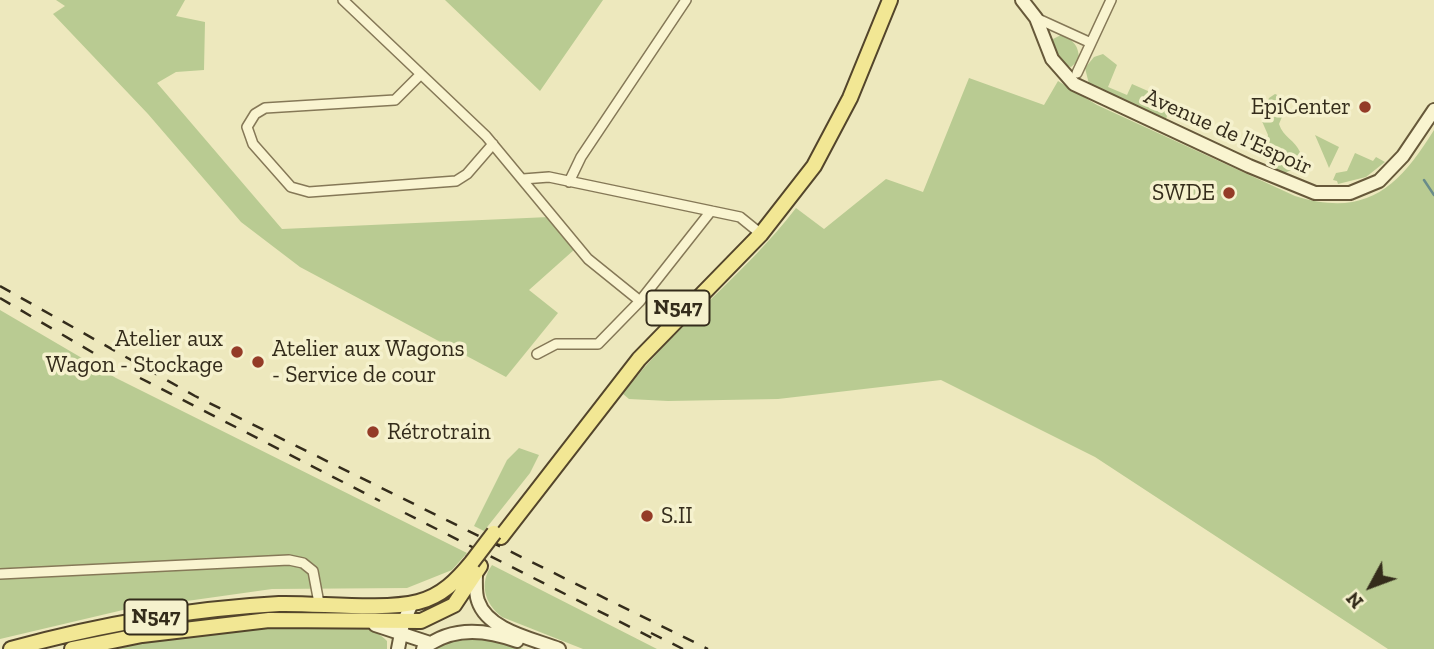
<!DOCTYPE html>
<html>
<head>
<meta charset="utf-8">
<style>
  body { margin:0 }
  #map { position:relative; width:1434px; height:649px; overflow:hidden; background:#ede8bd; font-family:"Zilla Slab",serif }
  canvas { display:block }
  .north { position:absolute; left:1336px; top:551px; width:70px; height:70px; -webkit-text-stroke:5px #f5f1cd; paint-order:stroke; rotate:229deg; font-size:19px; font-weight:700; line-height:28px; text-align:center; color:#342c1b }
  .north::after { content:''; display:block; margin:auto; width:24px; height:32px; background:#342c1b; clip-path:polygon(50% 0,100% 100%,50% 72%,0 100%) }
</style>
</head>
<body>
<div id="map">
<canvas width="1434" height="649"></canvas>
<div class="north">N</div>
</div>
<script>
const ctx = document.querySelector('canvas').getContext('2d');
ctx.lineJoin = 'round';
function paint(path, color) {
  ctx.fillStyle = color;
  ctx.fill(path, 'evenodd');
}
function strokePath(path, color, width, dash) {
  ctx.strokeStyle = color;
  ctx.lineWidth = width;
  ctx.lineCap = dash ? 'butt' : 'round';
  ctx.setLineDash(dash || []);
  ctx.stroke(path);
}
function write(font, color, halo, rows, align = 'center') {
  ctx.font = font + ' "Zilla Slab",serif';
  ctx.lineWidth = 7;
  ctx.setLineDash([]);
  ctx.textBaseline = 'middle';
  ctx.strokeStyle = halo;
  ctx.fillStyle = color;
  for (const [text, x, y, turn = 0] of rows) {
    ctx.save();
    ctx.translate(x, y);
    ctx.rotate((+turn || 0) * Math.PI / 180);
    ctx.textAlign = isNaN(turn) ? turn : align;
    if (halo) ctx.strokeText(text, 0, 0);
    ctx.fillText(text, 0, 0);
    ctx.restore();
  }
}
paint(new Path2D(`
  M56,0h129l-9,16 29,6 -1,48 -28,2 -19,11 125,146 267,-12 26,32 -46,41 29,23 -52,64 -206,-110 -59,-45 -93,-108 -95,-100 12,-8z
  M445,0h158l-63,91z
  M1061,35c13,5 18,11 18,25l-8,7c-11,-4 -19,-17 -18,-28z
  M1103,54l14,11 -9,22 19,8 5,-11 41,18 -8,19 -76,-37 -4,-16 9,-11z
  M969,78l75,27 14,-24 39,24 198,91c71,22 103,-8 139,-66v519h-46l-293,-192 -154,-77 -163,19 -110,2 -39,-2 -6,-5c51,-68 121,-118 173,-186l28,21 62,-50 37,13z
  M1275,94l14,6 -10,24c4,13 16,16 21,28l-5,16 -10,5 -12,-2 -9,-15 4,-21 -7,-16 8,-21z
  M1315,135l24,12 -10,21 -2,-5z
  M1355,153l18,8 3,-4 9,5 -19,15 -28,7 -1,-3 -4,-1 3,-7 11,-2z
  M0,310l116,68 351,175 -15,17 -45,18 -135,1 -149,21 -123,29z
  M519,448l20,7 -9,18 -46,58 -10,-5 33,-66z
  M492,565l165,84h-74l-81,-32c-18,-14 -23,-34 -10,-52z
  M283,625c31,1 82,-8 104,16v8h-289l19,-5z
  M480,637l44,12h-93l23,-11z`), '#b9cb92');
strokePath(new Path2D(`
  M1424,180l10,15`), '#698c8a', 2.5);
const street = new Path2D(`
  M343,0l143,136 102,123 52,42
  M1036,18l55,25
  M1077,73l34,-73
  M420,75l-25,25 -130,8 -10,6 -8,13 6,17 38,43 18,5 147,-11 11,-7 26,-30
  M523,179l26,-2 191,40 21,17
  M569,182l12,-25 105,-157
  M537,354l19,-10h42l42,-43 71,-90
  M0,574l289,-14 14,3 10,8 6,32`);
const secondary = new Path2D(`
  M1022,0l14,18 16,41 22,25 175,82 66,27h35l29,-12 24,-25 31,-46
  M476,573c0,9 -1,20 2,28 10,30 56,38 81,48
  M375,625l55,18
  M398,649l5,-26 9,-20
  M423,649c28,-23 62,-20 94,-8`);
const primary = new Path2D(`
  M501,537l138,-178 122,-125 53,-68 36,-68 40,-98
  M11,649c87,-24 177,-40 268,-45 40,-1 103,7 139,-2 24,-6 39,-22 54,-40
  M72,649l70,-14 127,-15 152,1 33,-16 26,-39`);
strokePath(street, '#857857', 12);
strokePath(secondary, '#67593a', 16);
strokePath(primary, '#53452b', 18);
strokePath(street, '#f9f4d0', 9);
strokePath(secondary, '#f9f4d0', 12);
strokePath(primary, '#f2e794', 14);
strokePath(new Path2D(`
  M0,286l195,110 513,253
  M0,298l97,57
  M140,378l240,123
  M405,513l253,128
  M651,633l32,16`), '#342c1b', 2.5, [12, 12]);
const primaryBridge = new Path2D(`
  M472,562l22,-29`);
strokePath(primaryBridge, '#53452b', 18, []);
strokePath(primaryBridge, '#f2e794', 14);
for (const [x, y, r, color] of [
  [1365,107,7,"#943b27"],
  [1229,193,7,"#943b27"],
  [237,352,7,"#943b27"],
  [258,362,7,"#943b27"],
  [373,432,7,"#943b27"],
  [647,516,7,"#943b27"]
]) {
  const dot = new Path2D();
  dot.arc(x, y, r, 0, 2 * Math.PI);
  ctx.fillStyle = color;
  ctx.fill(dot);
  strokePath(dot, '#f5f1cd', 2.5);
}
for (const [x, y, w] of [
  [678,308,63],
  [156,617,63]
]) {
  const box = new Path2D();
  box.roundRect(x - w / 2, y - 17.5, w, 35, 5);
  ctx.fillStyle = '#f5f1cd';
  ctx.fill(box);
  strokePath(box, '#342c1b', 2);
}
write('bold 21px', '#342c1b', null, [
  ["N547",678,308],
  ["N547",156,617]
]);
write('23px', '#342c1b', '#f5f1cd', [
  ["EpiCenter",1351,107],
  ["SWDE",1215,193],
  ["Atelier aux",223,339],
  ["Wagon - Stockage",223,365],
  ["Atelier aux Wagons",272,349,"left"],
  ["- Service de cour",272,375,"left"],
  ["Rétrotrain",387,432,"left"],
  ["S.II",661,516,"left"]
], 'right');
write('23px', '#342c1b', '#f5f1cd', [
  ["Avenue de l'Espoir",1228,132,24]
]);
</script>
</body>
</html>
